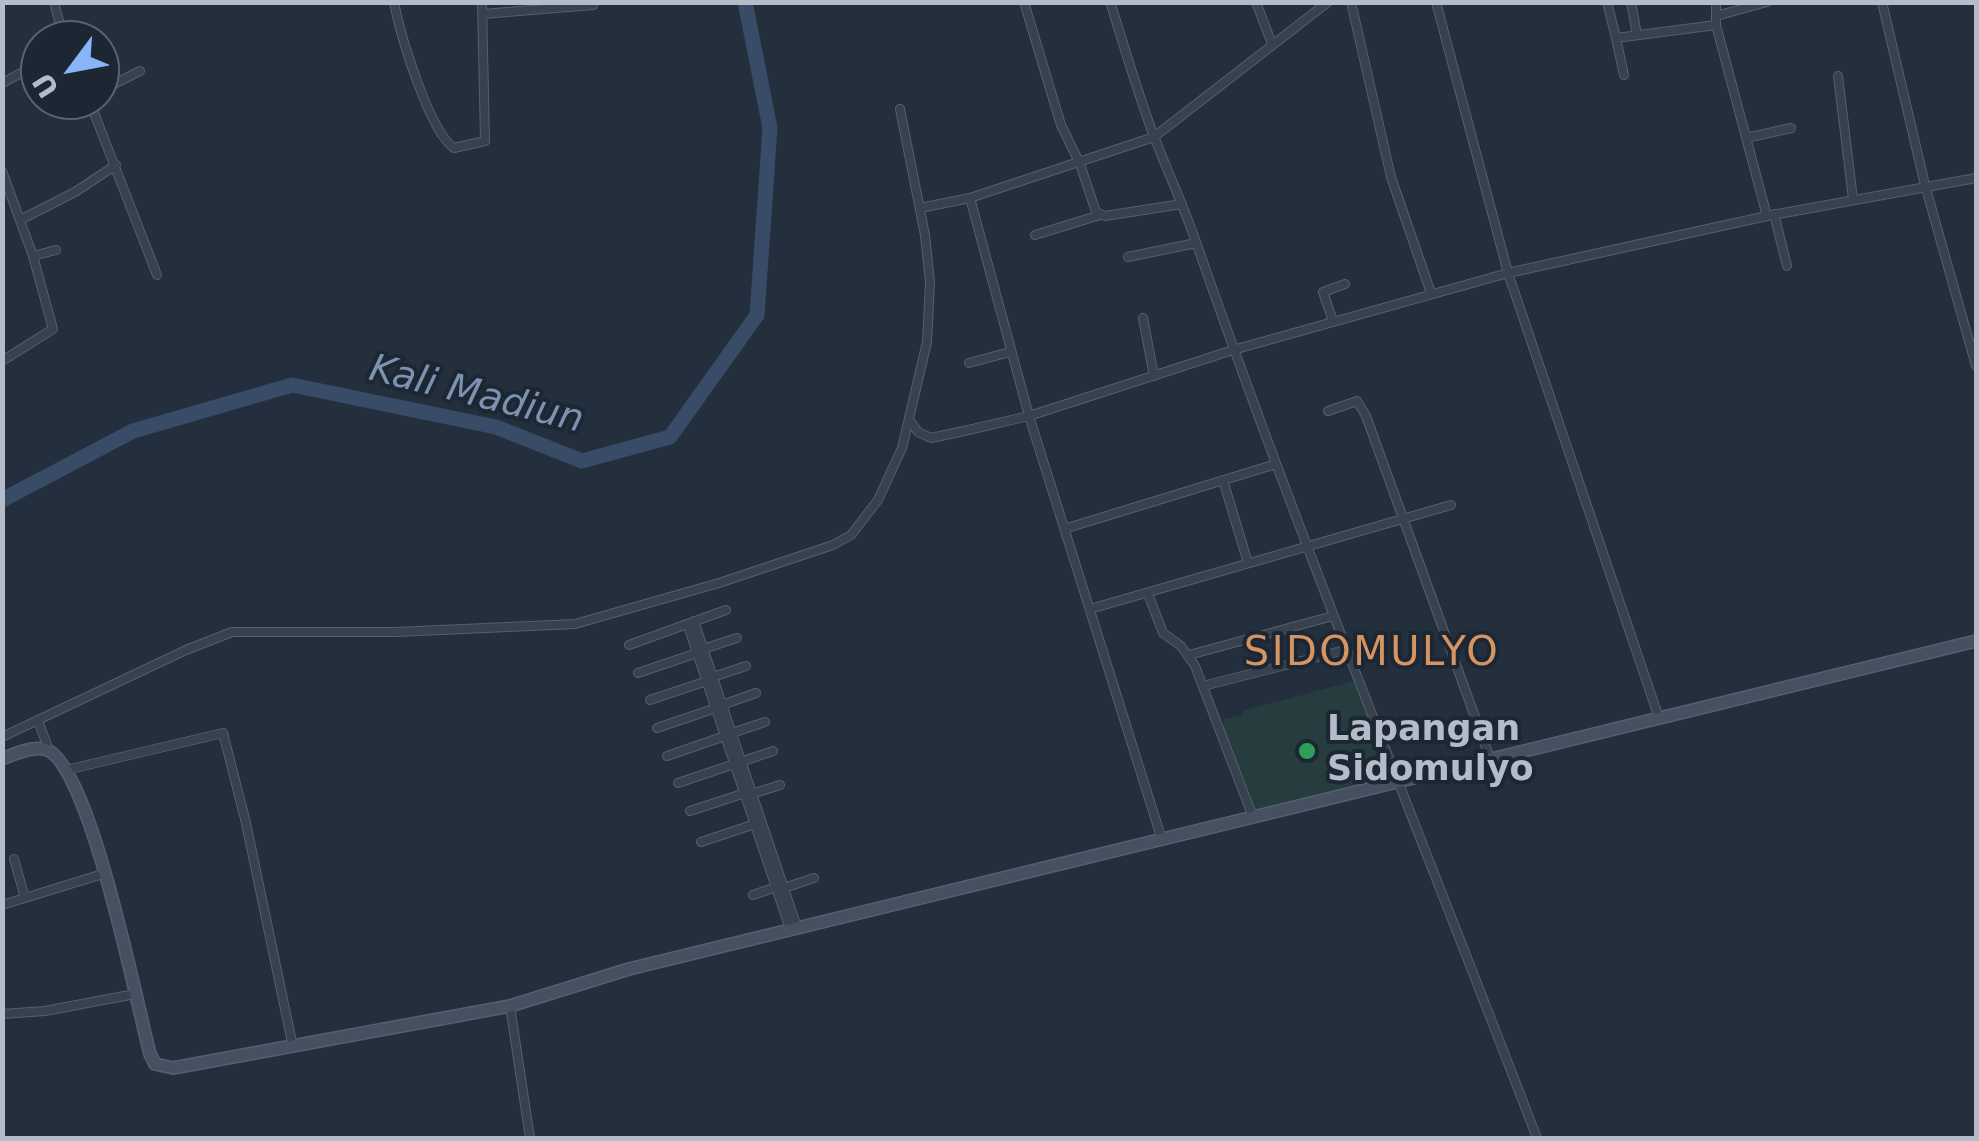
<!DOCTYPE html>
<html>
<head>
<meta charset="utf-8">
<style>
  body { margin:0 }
  #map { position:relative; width:1979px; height:1141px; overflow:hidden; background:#242f3e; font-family:"DejaVu Sans",sans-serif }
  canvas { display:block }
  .frame { position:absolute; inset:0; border:5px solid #b4bcc9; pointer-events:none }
  .north { position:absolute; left:20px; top:20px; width:100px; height:100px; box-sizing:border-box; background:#1d2633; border:2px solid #59626f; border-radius:50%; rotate:238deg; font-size:28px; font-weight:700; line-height:40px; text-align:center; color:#b4bcc9 }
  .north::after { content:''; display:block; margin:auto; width:35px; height:45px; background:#8ab4f8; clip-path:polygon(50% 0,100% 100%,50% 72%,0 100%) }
</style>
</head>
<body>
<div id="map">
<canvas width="1979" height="1141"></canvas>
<div class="frame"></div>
<div class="north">U</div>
</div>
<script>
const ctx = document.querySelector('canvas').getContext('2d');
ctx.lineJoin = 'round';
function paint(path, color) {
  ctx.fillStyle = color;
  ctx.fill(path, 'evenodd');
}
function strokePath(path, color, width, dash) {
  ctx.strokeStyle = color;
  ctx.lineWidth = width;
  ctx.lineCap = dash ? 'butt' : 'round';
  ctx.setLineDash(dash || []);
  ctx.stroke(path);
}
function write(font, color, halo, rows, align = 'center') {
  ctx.font = font + ' "DejaVu Sans",sans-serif';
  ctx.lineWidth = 8;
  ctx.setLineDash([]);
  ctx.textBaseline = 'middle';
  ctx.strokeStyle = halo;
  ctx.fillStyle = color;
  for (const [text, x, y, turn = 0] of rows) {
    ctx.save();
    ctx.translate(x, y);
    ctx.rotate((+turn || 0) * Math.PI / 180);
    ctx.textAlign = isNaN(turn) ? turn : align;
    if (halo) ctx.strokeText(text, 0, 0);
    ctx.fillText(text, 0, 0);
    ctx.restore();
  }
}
paint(new Path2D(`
  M1357,680l37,96 -141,34 -34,-85 6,-1 -1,-5 19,-4v-4z`), '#263c3f');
strokePath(new Path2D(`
  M2,500l131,-69 159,-46 204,42 86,34 88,-24 87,-122 13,-187 -25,-126`), '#394c67', 15);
const street = new Path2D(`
  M54,2l10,38
  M394,2c6,32 35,129 60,146l31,-7 -3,-139
  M1024,2l37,123 19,39 16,48 9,4 77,-12
  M1110,2c15,46 28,93 45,137 14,36 30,70 42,106 105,301 226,596 340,893
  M1256,2l16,42
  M1351,2l40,175 40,116
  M1436,2l72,271 151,445
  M1607,2l9,36
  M1631,2l6,33
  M1716,2v23l51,191
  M1882,2l43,183 51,181
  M483,14l110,-9v-3
  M1716,16l51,-14
  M1624,75l-8,-37 100,-13
  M1838,76l15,123
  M2,83l38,-20
  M100,91l40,-20
  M89,100l68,175
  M1746,138l45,-10
  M2,171l31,85 20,73 -51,32
  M970,198l59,218 133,424
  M920,208l50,-10 184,-61 174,-135
  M1774,214l13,52
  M20,220l55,-28 41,-27
  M1035,235l65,-20
  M33,256l23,-6
  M1128,257l68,-14
  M1143,318l11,58
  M1333,321l-10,-29 22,-8
  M969,363l41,-11
  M1328,411l29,-10 9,15 125,345
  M911,422l7,10 13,6 33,-7 65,-15 204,-66 275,-77 259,-57 209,-38
  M1223,480l25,83
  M1064,529l212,-65
  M1148,594l15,39 18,13 14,20 58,151
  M1090,609l361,-104
  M694,621l103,306
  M688,626l102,303
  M629,645l97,-35
  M703,649l34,-11
  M1189,655l144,-39
  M638,673l59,-20
  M713,677l33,-11
  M1203,686l142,-36
  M650,700l57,-19
  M722,705l34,-12
  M38,721l11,29
  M657,728l59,-20
  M732,733l33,-11
  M2,737l184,-87 46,-18h164l179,-8 144,-41 114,-38 18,-10 27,-35 24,-52 25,-106 3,-60 -5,-47 -25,-126
  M667,756l58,-20
  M66,770l157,-37 23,90 47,224
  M678,783l95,-32
  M752,794l28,-9
  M690,811l55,-18
  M701,842l54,-18
  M14,859l11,39
  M784,888l30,-10
  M753,895l23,-8
  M2,905l104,-32
  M510,1006l20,132
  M2,1014l43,-3 90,-17`);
const secondary = new Path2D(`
  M2,759c12,-5 33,-14 45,-9 43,16 90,255 103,304l5,10 18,4 337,-62 119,-37 1347,-328`);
strokePath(street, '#565f6c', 10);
strokePath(secondary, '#565f6c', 14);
strokePath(street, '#38414e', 8);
strokePath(secondary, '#465061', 11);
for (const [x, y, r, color] of [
  [1307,751,10,"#2e9e5b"]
]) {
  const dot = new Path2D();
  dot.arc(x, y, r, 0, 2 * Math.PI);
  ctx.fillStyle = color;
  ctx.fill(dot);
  strokePath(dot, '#1d2633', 4);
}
write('bold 35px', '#b4bcc9', '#1d2633', [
  ["Lapangan",1327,731],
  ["Sidomulyo",1327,771]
], 'left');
write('italic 38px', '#7c92b1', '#1d2633', [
  ["Kali Madiun",476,396,14]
]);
ctx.letterSpacing = '2.5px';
write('40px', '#d59563', '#1d2633', [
  ["SIDOMULYO",1372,655]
]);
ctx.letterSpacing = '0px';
</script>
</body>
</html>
